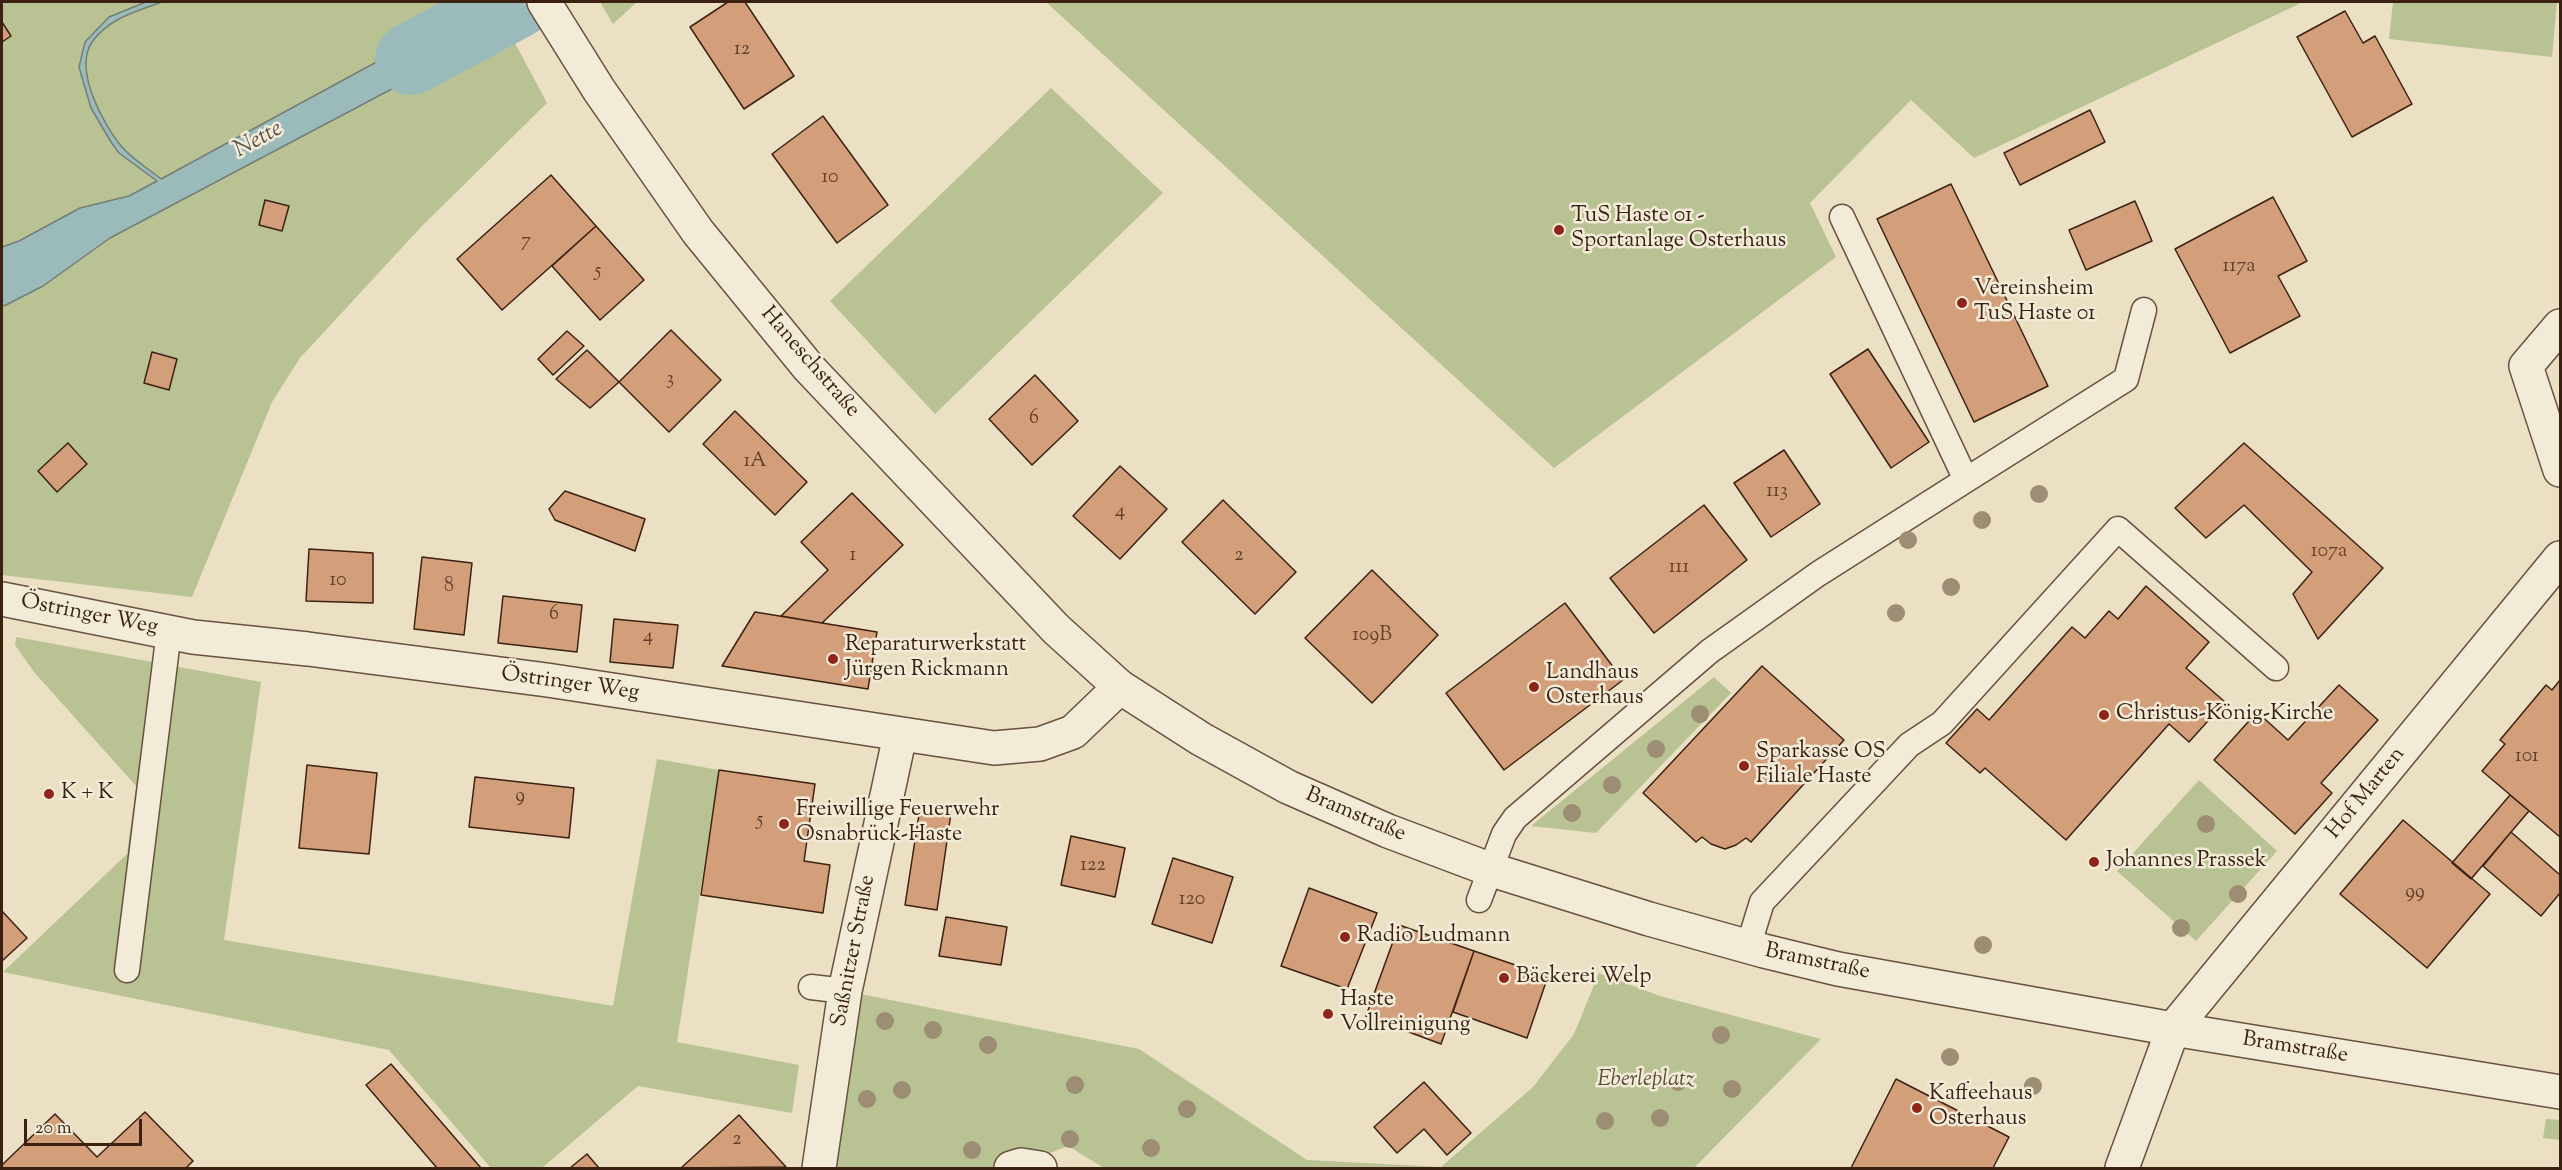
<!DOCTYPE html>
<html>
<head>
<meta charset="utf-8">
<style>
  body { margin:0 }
  #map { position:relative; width:2562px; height:1170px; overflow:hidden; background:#ebe0c3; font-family:"Sorts Mill Goudy",serif }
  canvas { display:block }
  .frame { position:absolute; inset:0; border:3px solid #3c2113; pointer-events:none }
  .scale { position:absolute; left:24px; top:1119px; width:118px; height:27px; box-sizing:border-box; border:3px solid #3c2113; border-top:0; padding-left:8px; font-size:18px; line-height:21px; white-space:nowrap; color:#3c2113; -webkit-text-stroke:4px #f2ebd8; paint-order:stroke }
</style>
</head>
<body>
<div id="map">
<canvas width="2562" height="1170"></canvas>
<div class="frame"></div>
<div class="scale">20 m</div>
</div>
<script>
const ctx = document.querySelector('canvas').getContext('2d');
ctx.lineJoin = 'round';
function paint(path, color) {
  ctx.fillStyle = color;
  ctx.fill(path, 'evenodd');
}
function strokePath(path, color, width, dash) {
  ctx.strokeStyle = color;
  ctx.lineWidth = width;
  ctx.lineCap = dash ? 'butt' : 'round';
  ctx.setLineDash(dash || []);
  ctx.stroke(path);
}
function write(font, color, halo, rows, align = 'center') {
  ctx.font = font + ' "Sorts Mill Goudy",serif';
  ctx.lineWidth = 5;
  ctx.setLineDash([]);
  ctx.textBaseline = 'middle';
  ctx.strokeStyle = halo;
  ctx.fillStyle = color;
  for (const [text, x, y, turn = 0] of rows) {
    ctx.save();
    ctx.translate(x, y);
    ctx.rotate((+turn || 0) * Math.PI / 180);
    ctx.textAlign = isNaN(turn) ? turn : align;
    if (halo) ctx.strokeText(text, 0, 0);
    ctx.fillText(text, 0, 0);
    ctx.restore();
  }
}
paint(new Path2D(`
  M2,2h485l-358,194 -49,12 -61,33 -17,6z
  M600,2h37l-24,22z
  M1046,2h1257l-329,156 -63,-58 -101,103 26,54 -282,211z
  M2393,2h164l-5,55 -163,-18z
  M507,28l40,75 -125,123 -122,132 -28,44 -80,195 -190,-22v-269l4,-1 37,-19 67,-48z
  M1051,88l112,105 -228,221 -105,-113z
  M16,637l245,45 -37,258 389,66 44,-247 62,11 -42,272 122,23 -7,48 -154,-27 -96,82h-51l-102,-118 -386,-78 124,-118 9,-68 -102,-114 -19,-27z
  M1714,677l17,16 -135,140 -65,-7z
  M2199,780l78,71 -81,90 -79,-70z
  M1599,973l61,23 161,43 -127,129h-590l-36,-22 -57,22h-192l26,-177 294,58 168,111 134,7 92,-80 41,-53z
  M2546,1119l14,1v20l-17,-2z`), '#b9c293');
const water = new Path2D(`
  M146,2h16c-26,9 -54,17 -70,40 -19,28 12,84 30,105 10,12 27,22 39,32l326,-177h5l15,26 -397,210 -67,48 -37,19 -4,1v-59l17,-6 61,-33 49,-12 28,-15 -38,-28 -8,-11 -20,-34 -12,-41 6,-25 24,-25z`);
paint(water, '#9bbbbb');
strokePath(water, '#757d78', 1.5);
strokePath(new Path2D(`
  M411,59l106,-57`), '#9bbbbb', 72);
const building = new Path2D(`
  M728,2h17l49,74 -50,33 -54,-82z
  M2345,11l18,32 12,-7 37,68 -60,33 -55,-100z
  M2,22l9,14 -9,6z
  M2090,110l15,32 -85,43 -16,-32z
  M823,116l65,89 -51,38 -65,-89z
  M551,175l45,51 -94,84 -45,-51z
  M1951,184l97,202 -74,36 -97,-203z
  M2273,197l34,64 -29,15 22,40 -70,37 -55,-104z
  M265,200l24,6 -7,25 -23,-6z
  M2135,201l17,40 -66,29 -17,-40z
  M596,226l48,54 -44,40 -48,-54z
  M671,330l50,50 -52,52 -50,-50z
  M567,331l17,15 -31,29 -15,-16z
  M1868,349l61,93 -38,26 -61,-94z
  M587,350l32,32 -29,26 -34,-29z
  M152,352l25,7 -8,31 -25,-7z
  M1035,375l43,46 -46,44 -43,-46z
  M735,411l72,71 -32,33 -72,-71z
  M68,443l19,21 -30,28 -19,-21z
  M2244,443l139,125 -65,71 -25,-45 19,-22 -68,-67 -38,33 -31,-30z
  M1784,450l36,54 -49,33 -37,-54z
  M1120,466l47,43 -47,50 -47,-43z
  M565,491l80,28 -10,32 -80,-31 -6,-11z
  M852,493l51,52 -81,78 -41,-7 47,-46 -27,-28z
  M1223,500l73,72 -41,42 -73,-72z
  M1704,505l43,55 -93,73 -44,-55z
  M309,549l64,4v50l-67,-2z
  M422,557l50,6 -8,72 -50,-6z
  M1372,570l66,65 -66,68 -67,-65z
  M2146,586l63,56 -23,26 39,34 -36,40 -20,-18 -103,116 -81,-72 -5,5 -34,-30 31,-34 12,11 83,-93 13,11 24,-27 9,8z
  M503,596l79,9 -5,47 -79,-9z
  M1565,603l58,77 -119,90 -58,-77z
  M755,612l122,20 -9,57 -146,-23z
  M614,619l64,6 -5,43 -63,-6z
  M1762,666l82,74 -93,102 -5,-4 -10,7 -11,4 -14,-5 -9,-7 -6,5 -53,-49z
  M2560,680v157l-78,-66 23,-27 -5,-4 46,-55 6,5z
  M2339,685l39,35 -57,63 11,10 -37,41 -81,-74 43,-48 31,28z
  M307,765l70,8 -8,81 -70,-6z
  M719,770l96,14 -11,77 26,4 -7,48 -122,-18z
  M475,777l99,11 -5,50 -100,-11z
  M2510,795l19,16 -58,68 -19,-16z
  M920,808l31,5 -14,97 -32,-5z
  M2403,820l87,74 -63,74 -87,-74z
  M2511,832l49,43v18l-19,23 -58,-50z
  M1071,836l54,12 -10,49 -54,-12z
  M1173,858l60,19 -21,66 -60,-19z
  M1309,888l68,25 -30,76 -66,-23z
  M2,911l25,27 -25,23z
  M946,917l61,10 -6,38 -62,-9z
  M1399,925l75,26 -33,93 -75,-28z
  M1474,951l74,25 -21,62 -74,-26z
  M391,1064l90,104h-44l-71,-83z
  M1896,1079l113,58 -16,31h-142z
  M1424,1082l47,51 -24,22 -23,-26 -27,24 -23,-26z
  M145,1112l48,49 -7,7h-184v-3l53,-51 42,43z
  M739,1115l47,52 -105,1z
  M587,1154l12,14h-29z`);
paint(building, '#d29f7a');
strokePath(building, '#3c2113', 1.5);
const service = new Path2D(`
  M1966,480l160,-101 18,-69
  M1479,900l25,-66 11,-16 195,-167 108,-77 148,-94 -124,-263
  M1748,947l14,-45 147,-157 33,-22 176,-194 158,139
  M127,970l42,-339
  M811,987l34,4`);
const minor = new Path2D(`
  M2560,326l-34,40 34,104
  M2,599l191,38 115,12 239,31 447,68 46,-4 33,-12 47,-45
  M819,1168l26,-177 55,-256
  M1011,1168l10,-3 19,3
  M2122,1168l51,-139 387,-471`);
const tertiary = new Path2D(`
  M544,2l55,88 99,142 111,136 247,261 64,58 81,52 87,48 100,44 101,38 160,50 115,32 74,18 335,60 387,63`);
strokePath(service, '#68513f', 27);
strokePath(minor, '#68513f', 36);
strokePath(tertiary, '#68513f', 36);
strokePath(service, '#f2ebd8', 24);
strokePath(minor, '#f2ebd8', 33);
strokePath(tertiary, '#f2ebd8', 33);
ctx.fillStyle = '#9c8d74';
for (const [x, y] of [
  [2039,494],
  [1982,520],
  [1908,540],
  [1951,587],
  [1896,613],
  [1700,714],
  [1656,749],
  [1612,785],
  [1572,813],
  [2206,824],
  [2238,894],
  [2181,928],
  [1983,945],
  [885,1021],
  [933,1030],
  [1721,1035],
  [988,1045],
  [1950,1057],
  [1678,1082],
  [1075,1085],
  [2033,1086],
  [1732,1089],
  [902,1090],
  [867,1099],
  [1187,1109],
  [1660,1118],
  [1605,1121],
  [1070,1139],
  [1151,1148],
  [972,1150]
]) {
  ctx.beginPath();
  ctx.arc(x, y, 9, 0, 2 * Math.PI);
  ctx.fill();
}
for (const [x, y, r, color] of [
  [1559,230,6,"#8f2418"],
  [1962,303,6,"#8f2418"],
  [833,659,6,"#8f2418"],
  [1534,687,6,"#8f2418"],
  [2104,715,6,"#8f2418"],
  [1744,766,6,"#8f2418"],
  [49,794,6,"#8f2418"],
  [784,824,6,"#8f2418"],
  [2094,862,6,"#8f2418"],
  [1345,937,6,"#8f2418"],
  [1504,978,6,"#8f2418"],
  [1328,1014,6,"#8f2418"],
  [1917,1108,6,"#8f2418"]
]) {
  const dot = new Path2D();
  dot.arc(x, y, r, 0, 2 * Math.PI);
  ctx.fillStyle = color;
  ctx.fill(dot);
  strokePath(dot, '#f2ebd8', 2);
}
write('20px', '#62402d', null, [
  ["12",742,51],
  ["10",830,179],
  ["7",526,243],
  ["117a",2239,268],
  ["5",598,273],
  ["3",670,381],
  ["6",1034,420],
  ["1A",755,463],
  ["113",1777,493],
  ["4",1120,513],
  ["107a",2329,553],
  ["1",853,557],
  ["2",1239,557],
  ["111",1679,569],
  ["10",338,582],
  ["8",449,588],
  ["6",554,616],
  ["109B",1372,637],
  ["4",648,638],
  ["101",2527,758],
  ["9",520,798],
  ["5",760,822],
  ["122",1093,867],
  ["99",2415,894],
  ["120",1192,901],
  ["2",737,1141]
]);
write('22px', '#3c2113', '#f2ebd8', [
  ["TuS Haste 01 -",1571,217],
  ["Sportanlage Osterhaus",1571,242],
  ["Vereinsheim",1974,290],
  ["TuS Haste 01",1974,315],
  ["Reparaturwerkstatt",845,646],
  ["Jürgen Rickmann",845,671],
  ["Landhaus",1546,674],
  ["Osterhaus",1546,699],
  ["Christus-König-Kirche",2116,715],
  ["Sparkasse OS",1756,753],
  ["Filiale Haste",1756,778],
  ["K + K",61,794],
  ["Freiwillige Feuerwehr",796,811],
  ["Osnabrück-Haste",796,836],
  ["Johannes Prassek",2106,862],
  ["Radio Ludmann",1357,937],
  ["Bäckerei Welp",1516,978],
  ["Haste",1340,1001],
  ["Vollreinigung",1340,1026],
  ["Kaffeehaus",1929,1095],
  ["Osterhaus",1929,1120]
], 'left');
write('22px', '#3c2113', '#f2ebd8', [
  ["Haneschstraße",809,363,49],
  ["Östringer Weg",89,616,11],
  ["Östringer Weg",570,685,8],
  ["Hof Marten",2367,794,-51],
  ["Bramstraße",1355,816,23],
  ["Saßnitzer Straße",855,951,-79],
  ["Bramstraße",1817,963,12],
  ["Bramstraße",2295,1049,9]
]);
write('italic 22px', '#5b4933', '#f2ebd8', [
  ["Eberleplatz",1646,1081]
]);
write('italic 24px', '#584f45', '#f2ebd8', [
  ["Nette",259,141,-29]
]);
</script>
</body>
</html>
